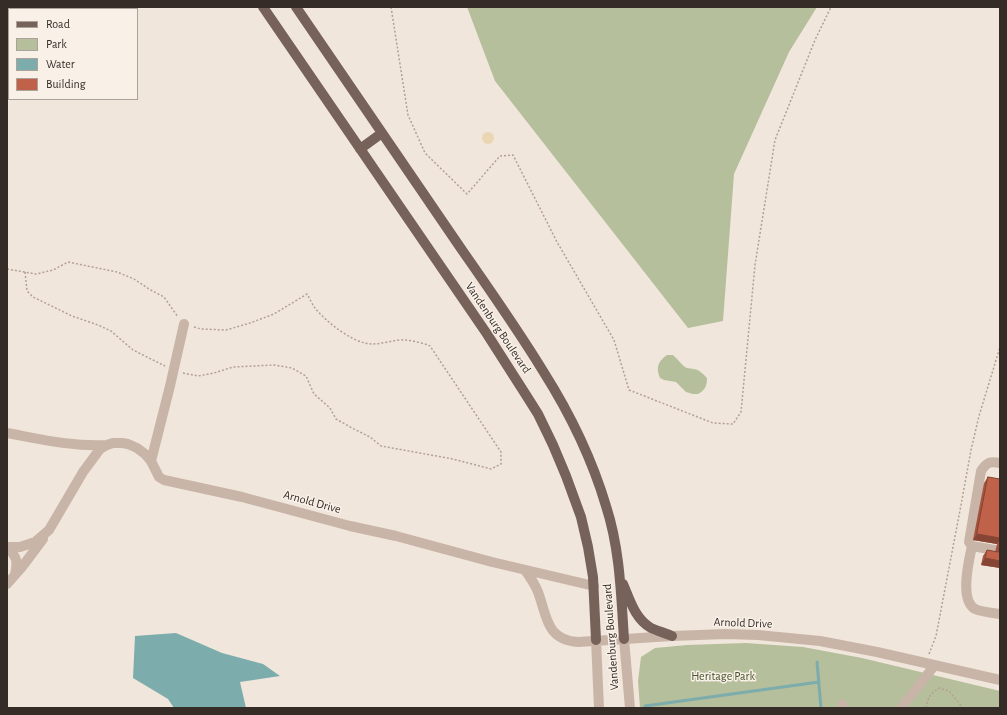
<!DOCTYPE html>
<html>
<head>
<meta charset="utf-8">
<style>
  body { margin:0 }
  #map { position:relative; width:1007px; height:715px; overflow:hidden; background:#f1e6db; font-family:"Alegreya Sans",sans-serif }
  canvas { display:block }
  .frame { position:absolute; inset:0; border:8px solid #352c28; pointer-events:none }
  .legend { position:absolute; left:8px; top:8px; width:130px; height:92px; box-sizing:border-box; background:#f9f0e8; border:1px solid #aba29b; margin:0; padding:5px 7px; list-style:none; font-size:12px; color:#352c28 }
  .legend li { display:flex; align-items:center; gap:8px; height:20px }
  .legend b { width:20px; border:1px solid #aba29b }
</style>
</head>
<body>
<div id="map">
<canvas width="1007" height="715"></canvas>
<div class="frame"></div>
<ul class="legend">
<li><b style="height:5px;background:#77625a"></b>Road</li>
<li><b style="height:11px;background:#b5bf9c"></b>Park</li>
<li><b style="height:11px;background:#7cacac"></b>Water</li>
<li><b style="height:11px;background:#c0624a"></b>Building</li>
</ul>
</div>
<script>
const ctx = document.querySelector('canvas').getContext('2d');
ctx.lineJoin = 'round';
function paint(path, color) {
  ctx.fillStyle = color;
  ctx.fill(path, 'evenodd');
}
function strokePath(path, color, width, dash) {
  ctx.strokeStyle = color;
  ctx.lineWidth = width;
  ctx.lineCap = dash ? 'butt' : 'round';
  ctx.setLineDash(dash || []);
  ctx.stroke(path);
}
function write(font, color, halo, rows, align = 'center') {
  ctx.font = font + ' "Alegreya Sans",sans-serif';
  ctx.lineWidth = 3;
  ctx.setLineDash([]);
  ctx.textBaseline = 'middle';
  ctx.strokeStyle = halo;
  ctx.fillStyle = color;
  for (const [text, x, y, turn = 0] of rows) {
    ctx.save();
    ctx.translate(x, y);
    ctx.rotate((+turn || 0) * Math.PI / 180);
    ctx.textAlign = isNaN(turn) ? turn : align;
    if (halo) ctx.strokeText(text, 0, 0);
    ctx.fillText(text, 0, 0);
    ctx.restore();
  }
}
paint(new Path2D(`
  M467,7h350l-28,45 -55,122 -11,147 -35,7 -193,-247z
  M667,355h6c5,4 9,11 14,13 2,0 5,1 7,1 6,1 9,5 13,9 0,8 -2,12 -9,16h-5l-7,-2 -10,-10 -12,-2 -4,-2c-4,-10 -3,-16 7,-23z
  M746,643l57,4 59,11 138,33v17h-360l-2,-27 3,-24 14,-9 32,-3z`), '#b5bf9c');
paint(new Path2D(`
  M482 138a6 6 0 1 1 12 0a6 6 0 1 1-12 0Z`), '#ebd6b3');
paint(new Path2D(`
  M176,633l46,20 41,11 17,12 -40,6 6,26h-72l-6,-9 -35,-21 2,-42z`), '#7cacac');
strokePath(new Path2D(`
  M817,662l4,46
  M645,706l174,-24`), '#7cacac', 3);
strokePath(new Path2D(`
  M391,7l17,108 17,38 42,41 33,-38 13,-1 44,87 57,98 15,50 84,33 20,1 8,-12 14,-147 20,-125 40,-100 16,-33
  M7,269l29,5 17,-4 15,-8 49,10 17,7 15,10 15,8 14,20
  M25,272l2,19 6,6 39,19 26,9 13,6 22,19 32,16
  M183,373l15,3 16,-3 19,-6 41,-2 18,3 14,8 8,18 16,14 6,11 16,9 18,9 11,9 72,13 38,10 10,-5v-12l-71,-106c-7,-3 -16,-5 -24,-6 -10,-1 -23,4 -34,4 -18,0 -46,-22 -57,-36 -3,-4 -5,-9 -8,-14l-33,20 -24,9 -24,7 -25,-1 -7,-2
  M929,654l7,-18 25,-131 10,-55 8,-34 21,-69
  M926,708c2,-11 4,-14 13,-20l10,3 14,17`), '#b49f92', 1.5, [2, 2]);
strokePath(new Path2D(`
  M7,433c33,6 66,14 100,12
  M151,461l19,-75 14,-62
  M972,546l-3,-4 12,-71c6,-9 9,-10 19,-8
  M7,547h13l15,-5 14,-12 34,-58 17,-23 7,-4 6,-2h9l6,1 9,4 8,6 6,7 8,16 5,3 78,17 108,29 46,10 96,26 102,24
  M8,547c9,11 10,14 7,28
  M1000,551l-28,-5c-3,14 -13,54 3,63 7,3 17,4 25,5
  M525,570c5,7 10,14 13,22 9,24 8,48 40,50l94,-6 53,-2 33,1 62,6 57,11 123,28
  M7,584l15,-17 21,-28
  M624,639l6,69
  M596,640l3,68
  M842,704l1,4
  M901,708l33,-42`), '#c8b5a8', 10);
strokePath(new Path2D(`
  M263,7l224,327 39,61 12,19 15,31 13,31 15,41 7,30 5,30 3,63
  M296,7c56,81 111,162 166,243 28,40 56,80 81,121 26,41 49,88 63,135 14,43 15,88 18,133
  M360,149l22,-16
  M623,584c7,16 12,35 28,44 7,3 14,5 21,8`), '#77625a', 10);
paint(new Path2D(`
  M988,477l12,2v89l-19,-3 2,-9 4,-6 8,2 2,-8 -24,-4 11,-57z`), '#a55440');
paint(new Path2D(`
  M977,534l23,4v2l-3,4 -24,-4z
  M985,558l15,3v7l-19,-3z`), '#864534');
const building = new Path2D(`
  M988,477l12,2v59l-23,-4z
  M1000,543v18l-15,-3 2,-8 11,2z`);
paint(building, '#c0624a');
strokePath(building, '#864534', 1);
write('12px', '#352c28', '#f9f0e8', [
  ["Vandenburg Boulevard",498,328,56],
  ["Arnold Drive",312,502,15],
  ["Arnold Drive",743,623,2],
  ["Vandenburg Boulevard",611,637,-94]
]);
write('12px', '#46522d', '#f9f0e8', [
  ["Heritage Park",723,676]
]);
</script>
</body>
</html>
